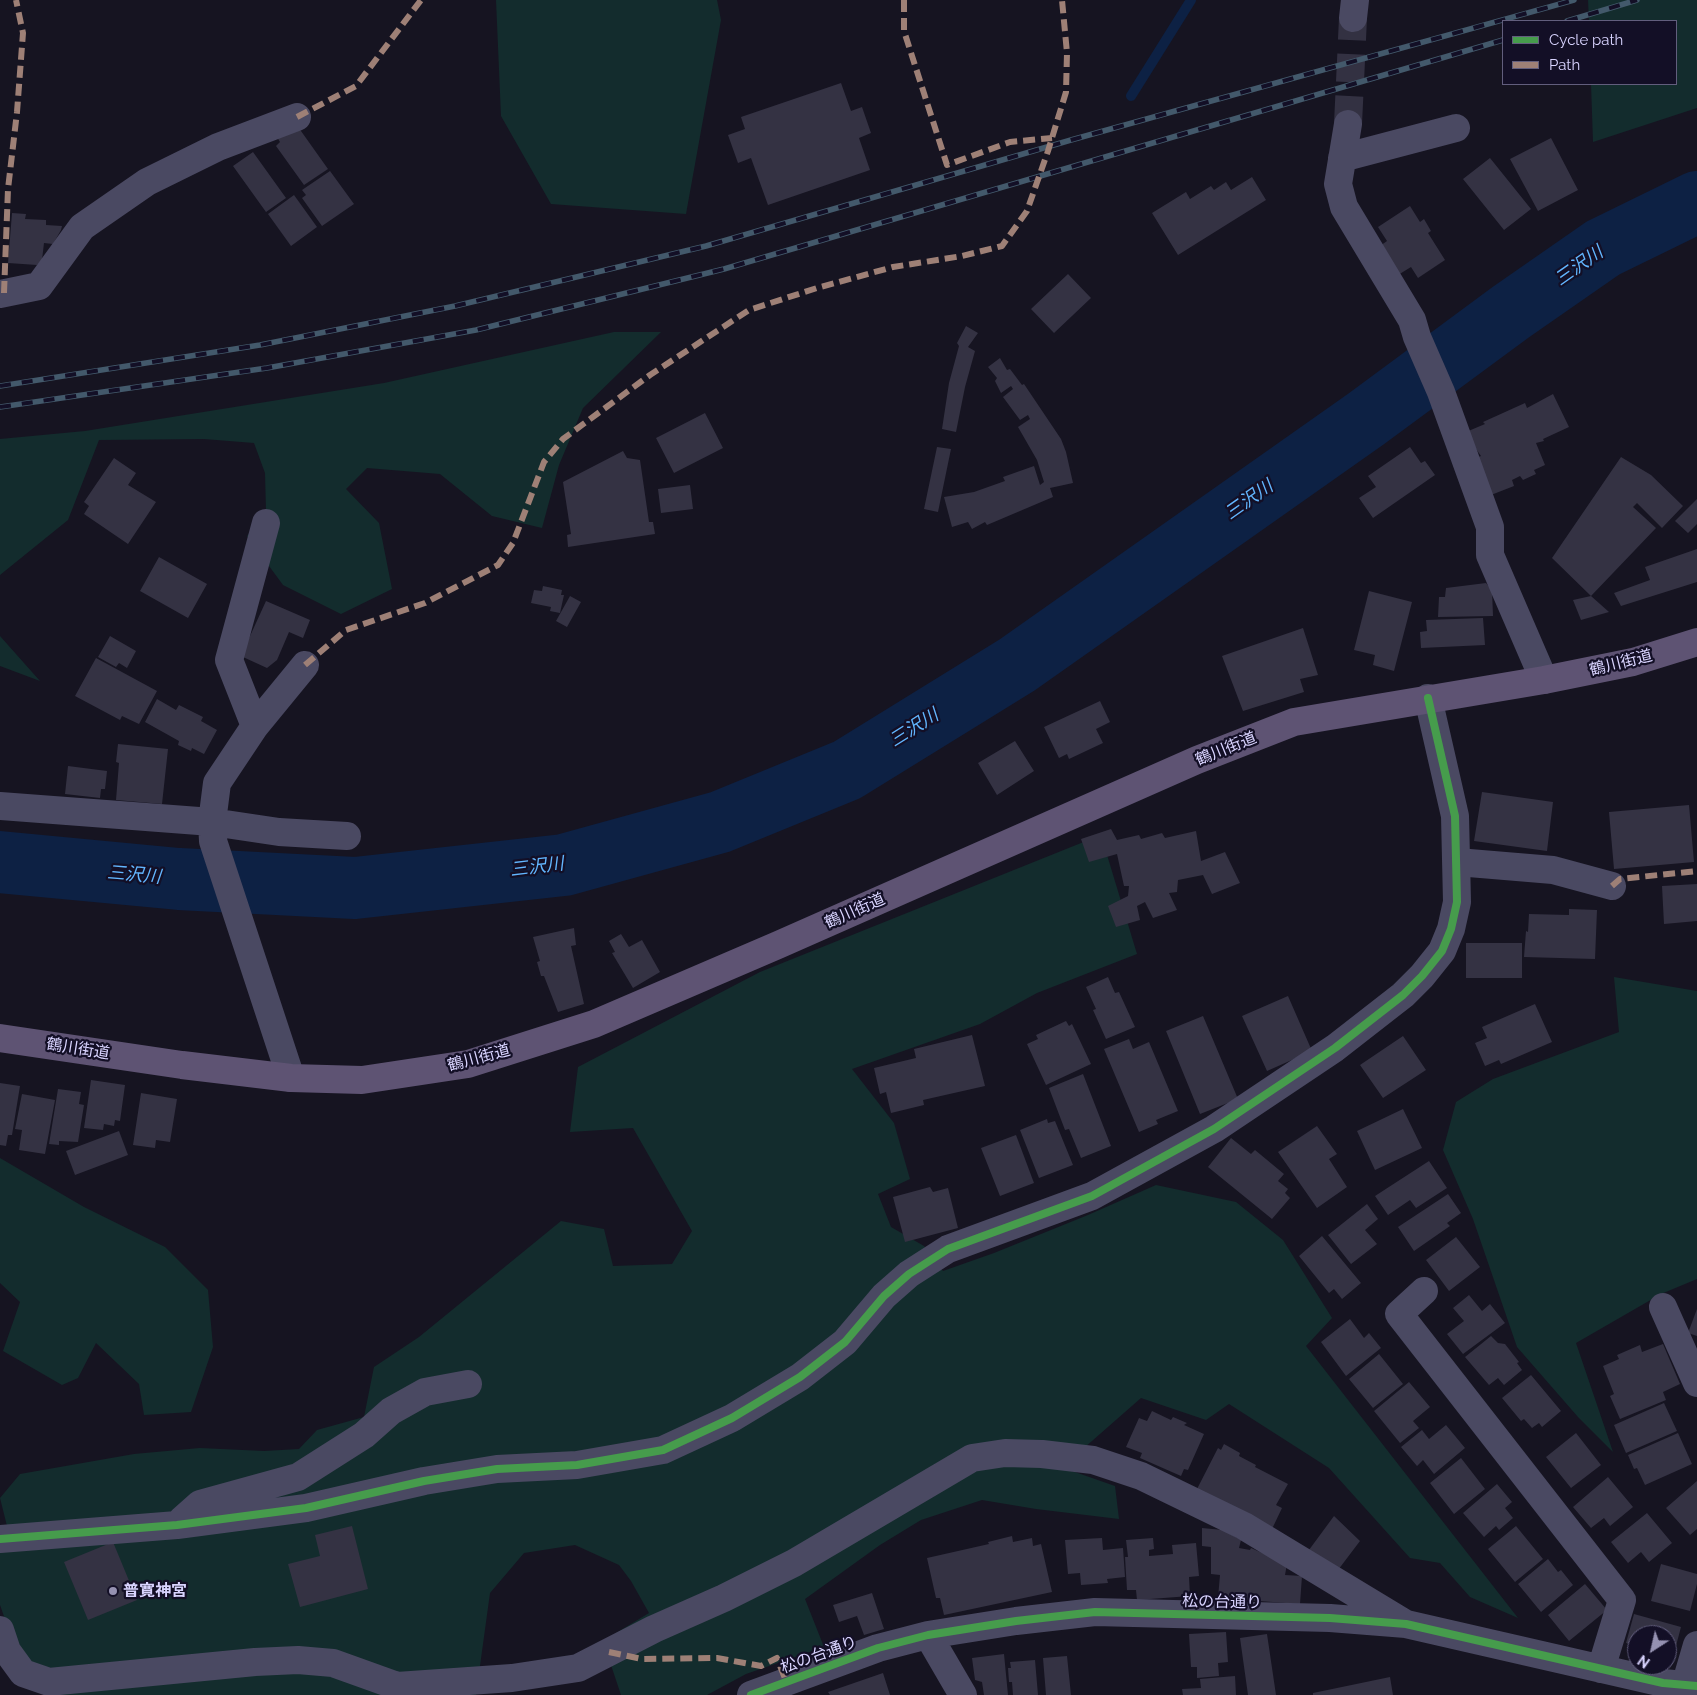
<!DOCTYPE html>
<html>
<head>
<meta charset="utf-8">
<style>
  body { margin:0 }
  #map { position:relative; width:1697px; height:1695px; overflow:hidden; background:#161421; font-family:Raleway,sans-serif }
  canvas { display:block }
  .legend { position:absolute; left:1502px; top:20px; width:175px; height:65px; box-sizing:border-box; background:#130f26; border:1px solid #625e7d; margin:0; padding:6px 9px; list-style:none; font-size:15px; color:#d9d4ff }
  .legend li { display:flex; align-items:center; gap:10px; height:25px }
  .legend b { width:25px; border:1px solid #625e7d }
  .north { position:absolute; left:1627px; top:1625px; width:50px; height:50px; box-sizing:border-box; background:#130f26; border:1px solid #625e7d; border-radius:50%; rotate:215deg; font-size:14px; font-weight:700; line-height:20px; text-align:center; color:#d9d4ff }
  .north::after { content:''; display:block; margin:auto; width:18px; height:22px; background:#9591b1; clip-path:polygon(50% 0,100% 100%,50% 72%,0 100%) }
</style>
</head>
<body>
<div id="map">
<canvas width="1697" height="1695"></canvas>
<ul class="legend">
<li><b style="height:6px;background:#469c4c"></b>Cycle path</li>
<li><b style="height:6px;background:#9e8076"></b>Path</li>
</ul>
<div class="north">N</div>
</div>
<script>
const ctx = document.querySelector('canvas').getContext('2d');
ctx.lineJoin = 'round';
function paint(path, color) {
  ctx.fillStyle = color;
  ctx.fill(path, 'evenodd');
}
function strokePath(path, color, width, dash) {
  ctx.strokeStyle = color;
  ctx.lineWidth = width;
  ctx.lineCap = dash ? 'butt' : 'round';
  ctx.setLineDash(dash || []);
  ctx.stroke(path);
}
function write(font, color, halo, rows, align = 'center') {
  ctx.font = font + ' Raleway,"Noto Sans JP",sans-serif';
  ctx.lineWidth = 4.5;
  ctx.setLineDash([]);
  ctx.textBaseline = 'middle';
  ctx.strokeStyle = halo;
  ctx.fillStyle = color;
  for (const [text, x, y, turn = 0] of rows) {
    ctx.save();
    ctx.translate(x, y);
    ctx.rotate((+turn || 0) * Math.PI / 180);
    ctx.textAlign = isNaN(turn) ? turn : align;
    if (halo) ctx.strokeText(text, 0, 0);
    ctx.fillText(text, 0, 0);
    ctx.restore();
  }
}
paint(new Path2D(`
  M496,0h221l4,20 -35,194 -135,-10 -50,-88z
  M1588,0h109v108l-104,34 -2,-58h85v-63h-87z
  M614,332h47l-78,76 -24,57 -17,63 -50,-12 -52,-42 -73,-6 -21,21 33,34 13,66 -51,25 -58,-29 -36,-49 19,-25 -1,-38 -11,-30 -50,-4 -105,1 -31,80 -68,55v-136l85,-8 299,-48z
  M0,636l40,45 -40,-15z
  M1101,835l36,119 -100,39 -57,31 -128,45 42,54 16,56 -32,15 13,33 33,19 19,25 51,-18 94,-38 68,-30 80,17 47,38 49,78 -26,28 212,272 -48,-21 -30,-34 -30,-5 -81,-90 -100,-64 -23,16 -65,-22 -57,50 -12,23 43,15 4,33 -83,-10 -54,-9 -61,20 -41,25 -75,54 19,48 -78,27 -39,21h-86l-18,-54 46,-28 -18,-32 -12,-16 -44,-20 -51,8 -34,40 -14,102h-419l-40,-42 -17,-48v-57l12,-2 -12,-48 20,-24 114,-20 66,-6 64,3 35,-2 18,-19 47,-13 10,-50 45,-30 142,-116 43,8 9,37 59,-2 20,-33 -59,-103 -63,4 8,-65 182,-95z
  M1614,977l83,14v288l-36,15 -85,49 37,109 -35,-35 -61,-70 -44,-128 -30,-69 13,-48 37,-23 126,-47z
  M0,1158l84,49 81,40 43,43 5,57 -22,65 -47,3 -5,-31 -43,-41 -18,35 -16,7 -59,-34 17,-49 -20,-19z`), '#132c2d');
strokePath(new Path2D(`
  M1131,96l60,-96`), '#0d2144', 10);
strokePath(new Path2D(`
  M0,862l179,17 176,9 209,-23 156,-43 127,-52 170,-105 349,-246 145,-107 92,-64 94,-46`), '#0d2144', 62);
paint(new Path2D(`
  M841,83l10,28 11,-4 9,26 -12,5 11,32 -102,35 -17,-47 -13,5 -10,-28 17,-6 -4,-12z
  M296,124l32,45 -24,16 -28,-39 4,-4 -3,-5z
  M1551,138l27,52 -40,21 -28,-52z
  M253,152l33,46 -20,14 -33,-46z
  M1490,158l41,51 -27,21 -41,-51z
  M330,171l24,33 -32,22 -20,-28 4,-3 -4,-5z
  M1252,177l14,23 -88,55 -26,-42 34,-21 4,7 21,-13 3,4 12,-8 5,8z
  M294,195l23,32 -26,19 -23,-32z
  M1410,206l10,16 4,-3 7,12 -3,2 17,27 -27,18 -7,-11 -13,8 -18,-29 7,-5 -9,-14z
  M12,213l14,1 -1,5 21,1v5l16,1 -1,4 -8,14 -9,-1 -2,17 -5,5 -29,-2z
  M1068,274l23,24 -37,35 -23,-24z
  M966,326l12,7 -10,14 7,4 -10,36 -9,45 -14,-3 7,-46 10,-37 -2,-3z
  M1000,358l7,12 3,-1 12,16 2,-1 37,55 5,13 7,31 -23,5 3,9 -66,28 -2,-3 -13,7 -4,-7 -16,5 -8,-30 30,-5 31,-11 -2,-4 31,-11 6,19 4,-3 -7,-22 -19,-33 12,-8 -2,-4 -8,5 -17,-23 10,-8 -2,-3 -10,7 -6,-12 2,-3 -9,-11z
  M1553,394l16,33 -26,12 1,2 -8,2 9,22 -11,5 2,4 -13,6 -3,-4 -8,4 2,6 -23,9 -17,-36 7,-3 -5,-7 -3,1 -7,-18 19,-8 -2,-2 42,-19 2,5z
  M705,413l18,35 -49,25 -18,-35z
  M937,447l14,2 -13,63 -14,-3z
  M1410,447l11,16 4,-2 10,14 -62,43 -14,-20 17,-11 -8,-11z
  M623,451l4,7 13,2 9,62h4l2,12 -87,13 -1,-12 4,-1 -8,-52z
  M1621,457l30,18 32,31 -21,22 -25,-25 -4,4 23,21 -65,68 -39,-38z
  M114,458l22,15 -8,12 28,17 -28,42 -44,-30 5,-8 -5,-4z
  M690,485l3,24 -32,4 -3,-24z
  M1697,499v25l-9,9 -13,-12z
  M1697,549v33l-76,24 -7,-13 36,-13 -5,-13z
  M159,557l48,27 -19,34 -48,-27z
  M1486,583l6,7 1,26 -55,1 1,-20h6l1,-9z
  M543,586l19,4 -1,5h3l-4,18 -10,-2 1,-4 -20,-4 3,-13 8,1z
  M1369,591l43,11 -18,69 -21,-6 2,-10 -21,-5z
  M570,596l11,6 -14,25 -11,-6z
  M1591,596l18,16 -28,8 -8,-20z
  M266,601l44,19 -7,18 -14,-6 -12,28 -10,8 -24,-11 2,-10z
  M1483,618l2,27 -64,3 -1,-16 7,-1 -1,-11z
  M1303,628l15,47 -18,4 4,13 -61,19 -21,-55z
  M110,636l26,15 -9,17 -8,-5 -3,4 -18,-10z
  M96,658l61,33 -18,33 -17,-8 -2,4 -45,-24z
  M157,699l19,11 3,-5 24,12 -2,4 16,9 -13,24 -12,-6 -1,3 -13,-6 1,-4 -34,-19z
  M1100,701l10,21 -14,7 7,14 -34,16 -2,-5 -8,4 -15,-31z
  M1015,741l19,30 -37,24 -19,-32z
  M118,744l50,5 -6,55 -46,-4 3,-37 -3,-1z
  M68,766l39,5 -2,18h-4l-1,9 -35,-4z
  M1482,792l71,10 -6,49 -73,-10z
  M1689,805l5,57 -80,7 -5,-57z
  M1111,829l6,11 22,-5 2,4 21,-6 3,5 31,-7 5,30 24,-9 15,31 -28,11 -9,-19 -25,5 -1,12 -8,1 8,17 -24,8 -8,-16 -8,4 3,14 -24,7 -8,-21 20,-10 1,-10h-5l-7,-32 -28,8 -8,-23z
  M1697,884v37l-33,3 -2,-38z
  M1569,909l28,1 -2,49 -71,-2 2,-26 2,1 1,-18 40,1z
  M574,928l2,17 -5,1 13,58 -26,8 -14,-36h-3l-4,-14 3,-1 -7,-24z
  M621,934l8,13 13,-7 18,32 -27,16 -21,-35 3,-1 -6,-11z
  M1466,943h56v35h-56z
  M1108,977l7,16 4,-1 16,35 -29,12 -13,-29 3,-1 -10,-22z
  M1288,996l24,55 -45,20 -25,-55z
  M1535,1004l17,38 -51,22 -2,-4 -14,6 -10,-23 12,-5 -5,-11z
  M1203,1016l35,83 -38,15 -34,-83z
  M1066,1021l3,5 3,-2 19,40 -45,21 -19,-41 11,-5 -2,-4z
  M972,1035l13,51 -62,14 1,5 -33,8 -5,-21 -6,2 -6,-26 42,-10 -2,-9z
  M1403,1036l23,34 -43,28 -23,-33z
  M1129,1039l4,10 16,-7 29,69 -22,9 2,4 -19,8 -35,-83z
  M1083,1074l28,72 -30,12 -12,-29 -4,1 -16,-42z
  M91,1080l34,5 -5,36 -5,-1 -1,6 -10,-2 -1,6 -19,-2z
  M0,1083l20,3 -8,49h-4l-2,11 -6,-1z
  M58,1089l23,3 -2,12 5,1 -6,37 -19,-1v4l-10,-1z
  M141,1093l36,6 -7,43 -14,-2 -1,8 -22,-3z
  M22,1094l33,6 -10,54 -26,-4 3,-20 -7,-1z
  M1403,1109l19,39 -47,22 -18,-39z
  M1047,1119l1,4 7,-2 18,44 -34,13 -19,-48z
  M1317,1126l20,28 -8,5 18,28 -30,21 -39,-56z
  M119,1131l9,24 -53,20 -9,-24z
  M1016,1135l18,48 -34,13 -19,-48z
  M1231,1138l20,16 4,-4 29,24 -6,7 10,8 -3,4 5,5 -18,21 -64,-52z
  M1429,1161l18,27 -31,20 -6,-8 -22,15 -13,-19z
  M930,1187l3,5 15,-4 10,40 -53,14 -12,-45z
  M1448,1194l13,19 -14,10 3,3 -36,25 -16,-24z
  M1367,1204l11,15 -13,11 12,14 -26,20 -23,-29z
  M1322,1236l39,47 -19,16 -8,-10 -5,4 -30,-37z
  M1456,1237l24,30 -31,24 -23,-31z
  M1469,1295l13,16 8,-7 15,19 -42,31 -16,-20 17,-13 -11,-13z
  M1697,1309v27l-9,-3z
  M1350,1319l14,19 5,-5 12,15 -35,28 -25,-34z
  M1491,1336l7,7 7,1 14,18 -2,1 5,7 -18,15 -6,-7 -9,7 -24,-28z
  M1663,1344l17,40 -17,8 3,8 -46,19 -10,-23 4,-2 -11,-28 16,-7 -2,-4 23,-10 2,7z
  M1379,1354l24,30 -30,24 -24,-29z
  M1531,1375l30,36 -19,16 -3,-4 -7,5 -8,-9 -3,2 -19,-23z
  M1409,1382l21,25 -17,14 6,7 -19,15 -26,-32z
  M1664,1403l13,28 -51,22 -12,-28z
  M1152,1411l19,9 2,-3 14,6 -3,2 20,9 -16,36 -4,-1 -3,7 -41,-18 2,-5 -16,-6 13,-29 8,3z
  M1446,1425l19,23 -31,26 -11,-14 -6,6 -16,-19 21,-17 7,9z
  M1576,1433l25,32 -30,23 -25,-31z
  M1678,1433l14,31 -47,21 -8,-17 -3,1 -6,-14z
  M1224,1444l16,9 -1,3 17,9 -1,2 33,17 -12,21 6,3 -10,21 -75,-40 21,-41 3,2z
  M1461,1458l24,31 -31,25 -24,-31z
  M1608,1477l25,30 -23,19 -6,-8 -13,10 -18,-21z
  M1697,1481v48l-7,6 -24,-27z
  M1497,1484l15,18 -7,6 8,10 -14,12 -3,-4 -12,11 -21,-24z
  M1647,1513l25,30 -23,19 -8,-10 -13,11 -17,-21z
  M1334,1516l26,25 -25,33 -29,-20z
  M352,1526l16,63 -68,18 -12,-43 32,-8 -5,-21z
  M1516,1526l27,33 -28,23 -27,-33z
  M1202,1528l21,2 18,10 -2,8 11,2 1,-2 36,16 -2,11 17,1 -2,28 -82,-6 2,-23 -9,-1v-27l-9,-1z
  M1012,1536l1,6 19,-4 1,8 8,-2 11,48 -108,23 -4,-17h-4l-9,-40 62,-14 -1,-2z
  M1102,1538l1,12 20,-2 2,29 -18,2 1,4 -27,2 -1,-12 -12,1 -3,-34z
  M1153,1538l1,11 -5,1v6l24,-2 -1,-9 24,-2 3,33 -10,1 1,19 -53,4 -1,-10h-9l-2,-33h3l-2,-17z
  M113,1542l24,58 -49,20 -24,-58z
  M1548,1559l10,13 3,-2 12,15 -32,27 -23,-28z
  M1661,1564l36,10v10l-7,27 -39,-10z
  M1585,1584l22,26 -38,31 -21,-26z
  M872,1593l12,36 -20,6 -7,-19 -18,6 -6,-17z
  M1634,1614l47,13 -9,34 -5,-2v-24h-30v11l-11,-3z
  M1226,1632l2,30 -10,1 1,13 -22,2v-11h-6l-2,-33z
  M1267,1634l9,61h-28l-8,-57z
  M1004,1654l4,41h-24l-2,-13 -7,-2 -3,-22z
  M1067,1656l4,39h-25l-3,-37z
  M1035,1660l3,35h-25l-1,-13h-3l-1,-14h3l-1,-6z
  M883,1673l7,22h-60l-2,-3z
  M1235,1676l1,19h-53l-1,-6 19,-1 -1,-9z
  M1390,1677l3,18h-80v-2z`), '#343243');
strokePath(new Path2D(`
  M1348,124l5,-106`), '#333142', 28, [28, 14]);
strokePath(new Path2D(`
  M1353,18l2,-18
  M1348,124l-10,60 6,23 68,113 5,17 24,55 49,135v28l54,125
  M1342,158l114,-30
  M0,294l39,-8 43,-59 65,-45 71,-35 79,-30
  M255,726l-26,-66 37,-137
  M0,806l212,16 67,10 68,4
  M1457,862l96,8 59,16
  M291,1078l-78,-237 -1,-19 5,-39 38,-57 50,-61
  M1424,1291l-25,23 223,286 -21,69
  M1663,1307l34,76
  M182,1520l18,-16 98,-27 66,-42 27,-24 34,-19 43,-8
  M0,1539l177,-14 129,-17 118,-27 73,-12 80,-4 86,-15 69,-32 68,-41 45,-35 39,-46 25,-22 39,-25 144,-53 122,-67 121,-81 68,-53 19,-19 20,-25 9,-22 6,-27 -2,-86 -27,-118
  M0,1630l7,21 16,22 26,9 206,-20 43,-2 35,3 64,23 115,-8 66,-10 76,-39 70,-31 70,-35 178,-105 33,-5 37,1 51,6 48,16 103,50 162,98
  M928,1635l35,60
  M1685,1686l12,-41
  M751,1695l127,-47 50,-13 88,-14 79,-9 235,6 76,6 257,59 34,3`), '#4a4962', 28);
strokePath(new Path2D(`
  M0,1038l182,27 109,13 71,2 106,-16 126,-40 184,-79 419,-185 97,-38 250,-42 89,-18 64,-20`), '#5e5373', 28);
const rail = new Path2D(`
  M1567,21l70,-21
  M0,386l260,-41 195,-39 251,-60 365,-106 503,-140
  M0,407l267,-39 209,-38 248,-61 779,-229`);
strokePath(rail, '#43596b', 5.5);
strokePath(rail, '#130f26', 4, [11]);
strokePath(new Path2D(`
  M904,0v31l43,134 63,-23 42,-4
  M297,117l59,-31 65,-86
  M4,293l4,-104 9,-77 6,-79 -7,-33
  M305,665l41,-35 79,-27 73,-38 15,-22 31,-81 19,-23 87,-64 99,-65 68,-22 76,-21 69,-11 40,-10 25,-35 21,-60 18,-59 1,-39 -5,-53
  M1612,886l8,-7 77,-8
  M609,1652l33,7 75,-1 44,8 16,-8 9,23`), '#9e8076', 6, [12, 6]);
strokePath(new Path2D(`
  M0,1539l177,-14 129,-17 118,-27 73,-12 80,-4 86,-15 69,-32 68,-41 45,-35 39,-46 25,-22 39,-25 144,-53 122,-67 121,-81 68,-53 19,-19 20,-25 9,-22 6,-27 -2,-86 -27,-118
  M751,1695l127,-47 50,-13 88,-14 79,-9 235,6 76,6 257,59 34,3`), '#469c4c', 8);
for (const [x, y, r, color] of [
  [113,1591,5,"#9591b1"]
]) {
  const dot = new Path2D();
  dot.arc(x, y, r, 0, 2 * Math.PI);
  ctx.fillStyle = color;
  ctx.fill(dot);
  strokePath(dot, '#130f26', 2);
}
write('16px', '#d9d4ff', '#130f26', [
  ["鶴川街道",1621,663,-14],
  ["鶴川街道",1226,749,-22],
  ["鶴川街道",855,911,-24],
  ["鶴川街道",78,1049,9],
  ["鶴川街道",479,1058,-15],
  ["松の台通り",1222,1602,1],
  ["松の台通り",819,1655,-20]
]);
write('bold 16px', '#d9d4ff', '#130f26', [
  ["普寛神宮",123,1591]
], 'left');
write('italic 18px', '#62b6ff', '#130f26', [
  ["三沢川",1579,266,-35],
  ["三沢川",1249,500,-35],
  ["三沢川",914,728,-32],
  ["三沢川",537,867,-7],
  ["三沢川",134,875,5]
]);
</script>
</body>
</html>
